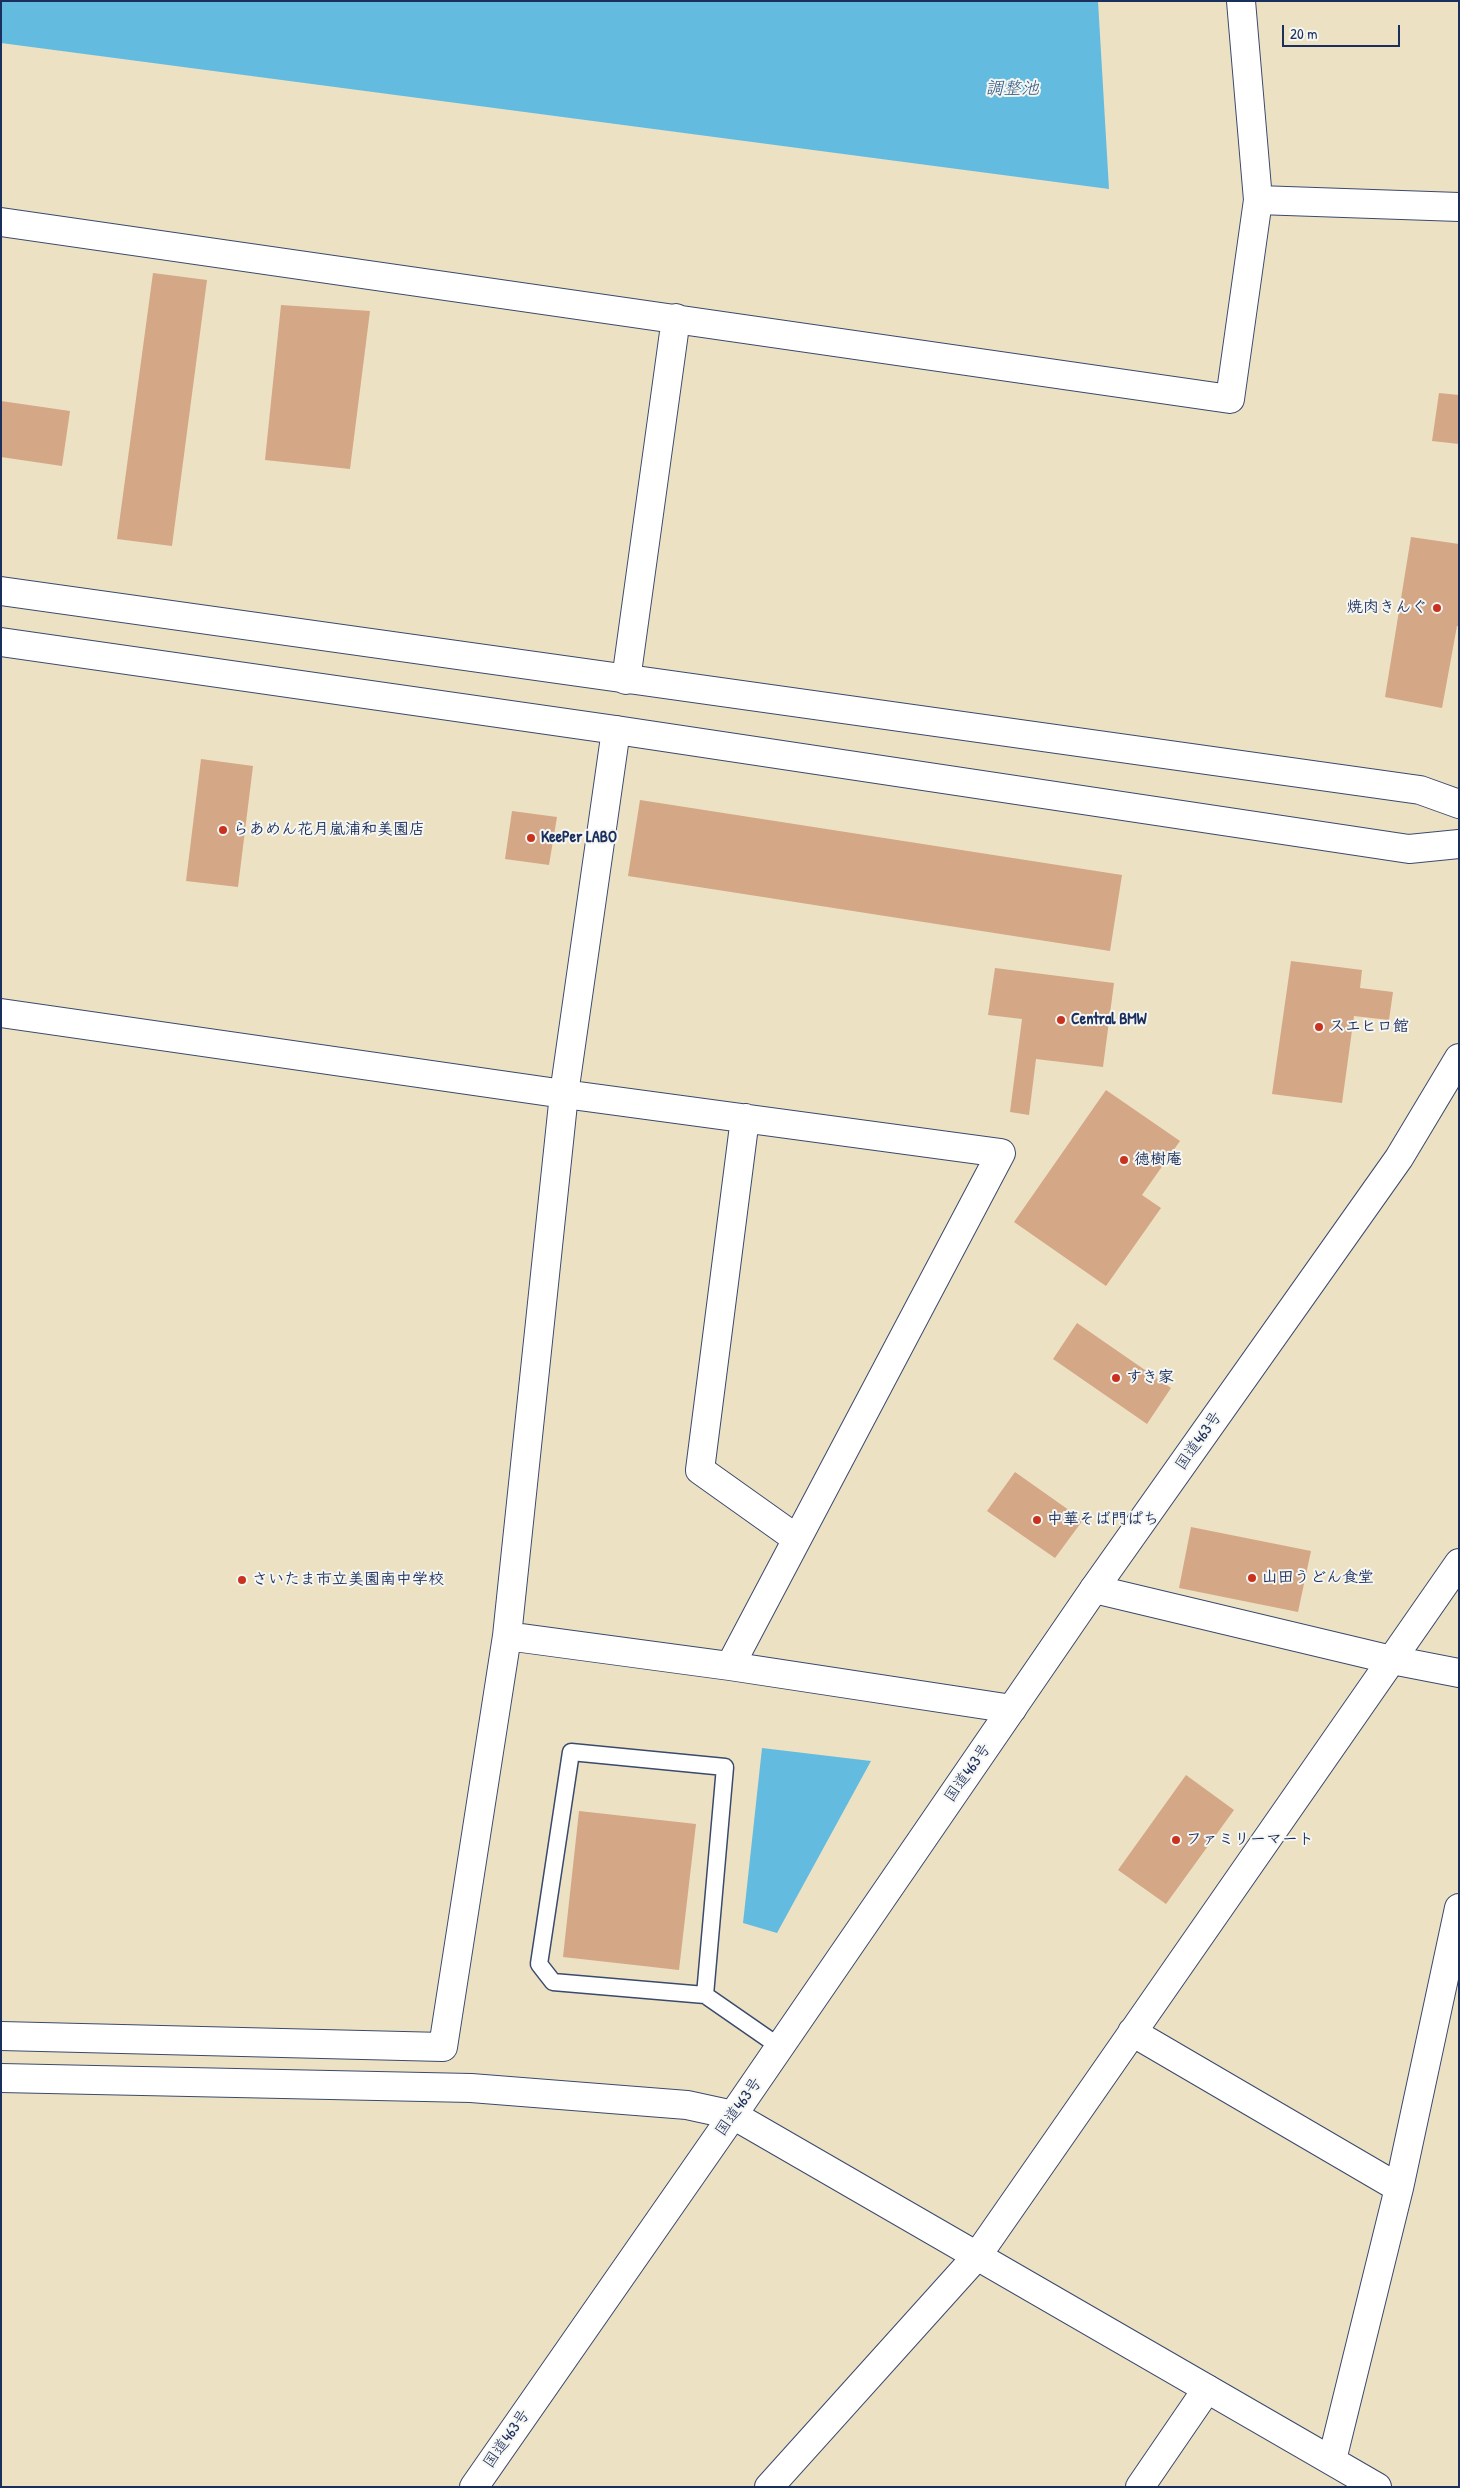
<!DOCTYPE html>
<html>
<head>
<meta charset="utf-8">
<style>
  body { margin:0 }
  #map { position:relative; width:1460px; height:2488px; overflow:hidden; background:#ede1c3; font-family:"Patrick Hand",sans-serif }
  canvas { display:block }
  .frame { position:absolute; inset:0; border:2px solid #1b2f5e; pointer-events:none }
  .scale { position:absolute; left:1282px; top:25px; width:118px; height:22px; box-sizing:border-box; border:2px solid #1b2f5e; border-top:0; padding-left:6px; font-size:15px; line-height:18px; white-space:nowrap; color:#1b2f5e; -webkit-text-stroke:4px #f6f6f2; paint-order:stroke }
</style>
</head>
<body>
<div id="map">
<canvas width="1460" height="2488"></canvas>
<div class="frame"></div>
<div class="scale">20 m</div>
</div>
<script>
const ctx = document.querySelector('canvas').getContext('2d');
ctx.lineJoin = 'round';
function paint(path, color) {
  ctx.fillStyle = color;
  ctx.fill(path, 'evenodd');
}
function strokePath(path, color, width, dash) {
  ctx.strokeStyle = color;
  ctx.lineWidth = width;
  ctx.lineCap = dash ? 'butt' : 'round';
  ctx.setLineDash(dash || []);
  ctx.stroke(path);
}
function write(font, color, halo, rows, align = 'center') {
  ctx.font = font + ' "Patrick Hand","Klee One",sans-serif';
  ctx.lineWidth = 4;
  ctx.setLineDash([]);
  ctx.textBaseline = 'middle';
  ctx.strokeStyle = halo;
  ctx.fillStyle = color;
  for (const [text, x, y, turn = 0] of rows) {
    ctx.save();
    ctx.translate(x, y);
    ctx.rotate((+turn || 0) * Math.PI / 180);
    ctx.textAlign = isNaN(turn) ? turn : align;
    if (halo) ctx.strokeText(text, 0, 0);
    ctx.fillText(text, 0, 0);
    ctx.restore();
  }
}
paint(new Path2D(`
  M1,1h1097l11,188 -1108,-146z
  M762,1748l109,13 -94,172 -34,-10z`), '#63bce0');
paint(new Path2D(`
  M153,273l54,7 -35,266 -55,-7z
  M281,305l89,6 -20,158 -85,-9z
  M1439,393l20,2v49l-27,-3z
  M1,401l69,10 -8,55 -61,-9z
  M1411,537l48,7v82h-2l-15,82 -57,-11z
  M201,759l52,7 -15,121 -52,-6z
  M640,800l482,75 -12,76 -482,-75z
  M512,811l45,6 -8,48 -44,-6z
  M1291,961l71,9 -2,18 33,4 -4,28 -35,-4 -12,87 -70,-9z
  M995,968l119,15 -11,84 -67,-8 -7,56 -19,-3 12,-93 -34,-4z
  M1106,1090l74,51 -38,54 19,13 -55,78 -92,-64z
  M1077,1323l94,65 -24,36 -94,-65z
  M1015,1472l68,48 -28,38 -68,-47z
  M1191,1527l120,24 -13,61 -119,-24z
  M1186,1775l48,35 -68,94 -48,-34z
  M579,1811l117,13 -17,146 -116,-13z`), '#d4a786');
const lane = new Path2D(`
  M705,1995l-152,-13 -14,-18 32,-212 154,15 -20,228 75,52`);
const street = new Path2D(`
  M1258,200l201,7
  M1,222l1229,177 28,-199 -17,-199
  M626,680l50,-362
  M1,1013l563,81 437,59 -271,513
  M745,1118l-45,352 97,69
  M1094,1589l298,71 67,13
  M507,1636l223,30 282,43
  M1132,2032l267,156
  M1,2036l442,11 64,-411 57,-542 52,-364
  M1,2078l470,10 216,17 46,10
  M1332,2460l67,-272 60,-280
  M769,2487l208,-231 482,-693
  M1140,2487l67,-98`);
const secondary = new Path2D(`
  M1,591l1419,199 39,14
  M1,642l615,88 793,119 50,-5
  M733,2115l644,372`);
const highway = new Path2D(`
  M474,2487l259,-372 361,-526 305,-431 60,-100`);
strokePath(lane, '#3a4a6d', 19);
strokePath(street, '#3a4a6d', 30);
strokePath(secondary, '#3a4a6d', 30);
strokePath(highway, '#3a4a6d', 30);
strokePath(lane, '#fff', 16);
strokePath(street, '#fff', 28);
strokePath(secondary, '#fff', 28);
strokePath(highway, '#fff', 28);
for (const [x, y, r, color] of [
  [1437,608,5,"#c8321e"],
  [223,830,5,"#c8321e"],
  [531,838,5,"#c8321e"],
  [1061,1020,5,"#c8321e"],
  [1319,1027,5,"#c8321e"],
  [1124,1160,5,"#c8321e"],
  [1116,1378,5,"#c8321e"],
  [1037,1520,5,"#c8321e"],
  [1252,1578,5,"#c8321e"],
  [242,1580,5,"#c8321e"],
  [1176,1840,5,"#c8321e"]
]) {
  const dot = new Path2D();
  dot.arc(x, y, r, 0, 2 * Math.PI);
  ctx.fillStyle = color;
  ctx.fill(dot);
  strokePath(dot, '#f6f6f2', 2);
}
write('bold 16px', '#1b2f5e', '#f6f6f2', [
  ["焼肉きんぐ",1427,608,"right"],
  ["らあめん花月嵐浦和美園店",233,830],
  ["KeePer LABO",541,838],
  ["Central BMW",1071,1020],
  ["スエヒロ館",1329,1027],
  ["徳樹庵",1134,1160],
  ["すき家",1126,1378],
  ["中華そば門ぱち",1047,1520],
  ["山田うどん食堂",1262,1578],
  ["さいたま市立美園南中学校",252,1580],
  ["ファミリーマート",1186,1840]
], 'left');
write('16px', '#1b2f5e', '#f6f6f2', [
  ["国道463号",1199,1441,-55],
  ["国道463号",968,1773,-55],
  ["国道463号",739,2107,-55],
  ["国道463号",507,2439,-55]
]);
write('italic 18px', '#315985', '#f6f6f2', [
  ["調整池",1012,89]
]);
</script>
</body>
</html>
